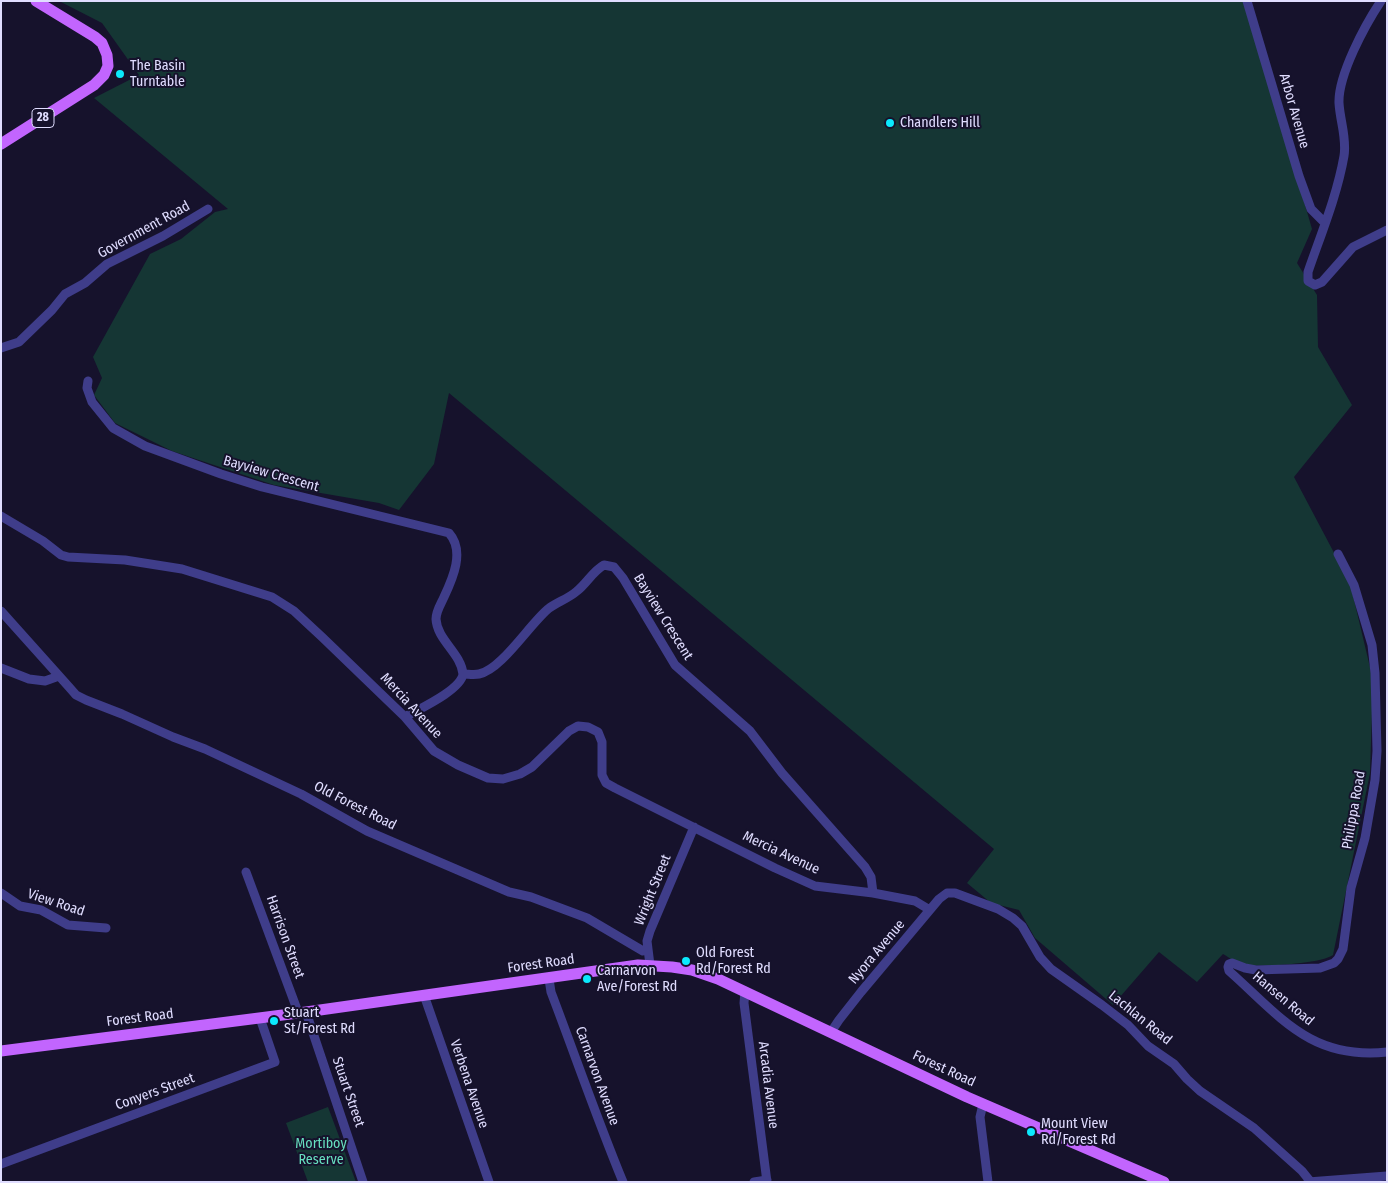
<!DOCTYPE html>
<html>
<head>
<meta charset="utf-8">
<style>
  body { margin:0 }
  #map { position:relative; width:1388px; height:1183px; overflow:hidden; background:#16122c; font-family:"Fira Sans Condensed",sans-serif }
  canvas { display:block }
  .frame { position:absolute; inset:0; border:2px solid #e0ddff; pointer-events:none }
</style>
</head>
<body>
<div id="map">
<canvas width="1388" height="1183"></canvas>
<div class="frame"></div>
</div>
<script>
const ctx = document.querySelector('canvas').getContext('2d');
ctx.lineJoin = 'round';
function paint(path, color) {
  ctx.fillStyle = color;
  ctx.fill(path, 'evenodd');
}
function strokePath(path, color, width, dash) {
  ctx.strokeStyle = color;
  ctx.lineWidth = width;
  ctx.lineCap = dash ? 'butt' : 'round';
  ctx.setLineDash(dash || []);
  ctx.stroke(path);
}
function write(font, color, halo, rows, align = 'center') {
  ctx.font = font + ' "Fira Sans Condensed",sans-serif';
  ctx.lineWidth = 4;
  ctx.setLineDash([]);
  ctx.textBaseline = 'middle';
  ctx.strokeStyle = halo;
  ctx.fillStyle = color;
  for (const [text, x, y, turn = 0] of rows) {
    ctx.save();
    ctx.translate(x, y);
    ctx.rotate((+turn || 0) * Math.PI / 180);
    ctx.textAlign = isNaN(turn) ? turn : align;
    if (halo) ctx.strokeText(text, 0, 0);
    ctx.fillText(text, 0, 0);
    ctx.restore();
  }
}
paint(new Path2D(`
  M59,1h1187l66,228 -15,34 20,32 1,52 34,58 -58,72 56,106 23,97 -3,93 -37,182c-13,9 -71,12 -89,10 -7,-1 -14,-7 -21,-11l-26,28 -38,-30 -46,53 -78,-67 -16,-28 -28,-7 -24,-20 27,-34 -545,-456 -15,71 -35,46 -20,-7 -105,-18 -102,-34 -57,-28 -21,-28 8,-17 -9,-21 57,-103 31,-15 34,-27 13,-3 -134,-111 45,-23 -37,-52z
  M328,1107l28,75h-48l-22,-59z`), '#153634');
strokePath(new Path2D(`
  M1247,1l52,175 12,33 14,14
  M1381,1c-16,24 -43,74 -42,102 1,18 8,35 5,53 -7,40 -23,78 -36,116v9l7,4 7,-3 31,-35 34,-17
  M1,348l18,-6 33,-32 13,-16 20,-11 22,-19 56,-28 45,-27
  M88,381l-1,7 5,14 21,26 32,18 76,28 41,13 187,46c16,18 4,45 -5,64 -3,7 -8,14 -8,22 1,21 25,34 27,55 5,0 11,1 16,0 22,-4 50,-49 69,-65 9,-7 20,-10 29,-18 10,-8 16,-20 27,-26l10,2 9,11 52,87 75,66 32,42 83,94 6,10 2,16
  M1,516l42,25 18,14 7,2 57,3 57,9 90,28 22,14 28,26 83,80 29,34 24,14 30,13 15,1 17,-5 12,-7 37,-36 9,-5 10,1 10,5 4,10v33l4,8 9,5 160,80 40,18 58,7 42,8 15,9
  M1338,554l16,31 18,60 3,28 2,78 -2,29 -10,58 -14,50 -8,61 -5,10 -4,4 -14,5 -64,2 -11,-2 -13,-5 -3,1 -1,3 1,4c51,45 81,89 158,81
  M1,611l68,76 7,8 10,5 36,14 51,23 32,12 96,45 66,37 142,61 22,5 56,21 56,33
  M1,668l28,11 16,2 14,-5
  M405,717c14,-8 56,-27 58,-43
  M246,872l52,140
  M1,893l19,13 21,4 27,15 38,3
  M650,965l-3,-24 3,-10 44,-104
  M549,979l2,13c24,63 46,127 72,190
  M745,991l-1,12 23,179
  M424,995l65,187
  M306,1012l57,170
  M831,1032l8,-12 22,-28 78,-93 8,-6h8l43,16 15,9 9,8 18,31 11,12 51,36 26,20 20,21 26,18 13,15 13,12 54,37 48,43 8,10
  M983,1104l-3,13 8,65
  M1,1164l274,-102 -15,-44
  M754,1182l13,-2
  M1308,1182l79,-6`), '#3f3d8a', 9);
strokePath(new Path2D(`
  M1,144l93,-59 10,-10 4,-9 -1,-11 -5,-12 -7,-6 -59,-36
  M1,1051l305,-39 332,-47 34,2 20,3 26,9 249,118 197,85`), '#c265fe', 11);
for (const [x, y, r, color] of [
  [120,74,5,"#0be9fd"],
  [890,123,5,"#0be9fd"],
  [686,961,5,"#0be9fd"],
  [587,979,5,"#0be9fd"],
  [274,1021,5,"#0be9fd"],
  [1031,1132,5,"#0be9fd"]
]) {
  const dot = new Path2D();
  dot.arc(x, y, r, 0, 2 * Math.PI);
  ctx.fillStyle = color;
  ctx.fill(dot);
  strokePath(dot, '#16122c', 2);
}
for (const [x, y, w] of [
  [43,118,22]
]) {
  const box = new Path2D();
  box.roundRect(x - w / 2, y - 9.5, w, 19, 4);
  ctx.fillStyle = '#16122c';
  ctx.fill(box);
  strokePath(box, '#e0ddff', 1);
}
write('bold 12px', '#e0ddff', null, [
  ["28",43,118]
]);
write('14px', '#e0ddff', '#16122c', [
  ["The Basin",130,66],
  ["Turntable",130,82],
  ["Chandlers Hill",900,123],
  ["Old Forest",696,953],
  ["Rd/Forest Rd",696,969],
  ["Carnarvon",597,971],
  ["Ave/Forest Rd",597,987],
  ["Stuart",284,1013],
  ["St/Forest Rd",284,1029],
  ["Mount View",1041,1124],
  ["Rd/Forest Rd",1041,1140]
], 'left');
write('14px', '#e0ddff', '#16122c', [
  ["Arbor Avenue",1294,111,74],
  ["Government Road",144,230,-29],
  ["Bayview Crescent",271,474,16],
  ["Bayview Crescent",663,617,58],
  ["Mercia Avenue",411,706,47],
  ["Old Forest Road",355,806,27],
  ["Philippa Road",1354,810,-80],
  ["Mercia Avenue",781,853,25],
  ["Wright Street",653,890,-68],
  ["View Road",56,903,18],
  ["Harrison Street",285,937,70],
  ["Nyora Avenue",877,952,-50],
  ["Forest Road",541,964,-8],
  ["Hansen Road",1283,999,40],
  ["Forest Road",140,1018,-7],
  ["Lachlan Road",1140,1018,39],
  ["Forest Road",944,1069,25],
  ["Carnarvon Avenue",597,1076,70],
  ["Verbena Avenue",469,1084,71],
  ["Arcadia Avenue",768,1085,83],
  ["Conyers Street",155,1092,-20],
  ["Stuart Street",348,1092,71]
]);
write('14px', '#67e0c0', '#16122c', [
  ["Mortiboy",321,1144],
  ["Reserve",321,1160]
]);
</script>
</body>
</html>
